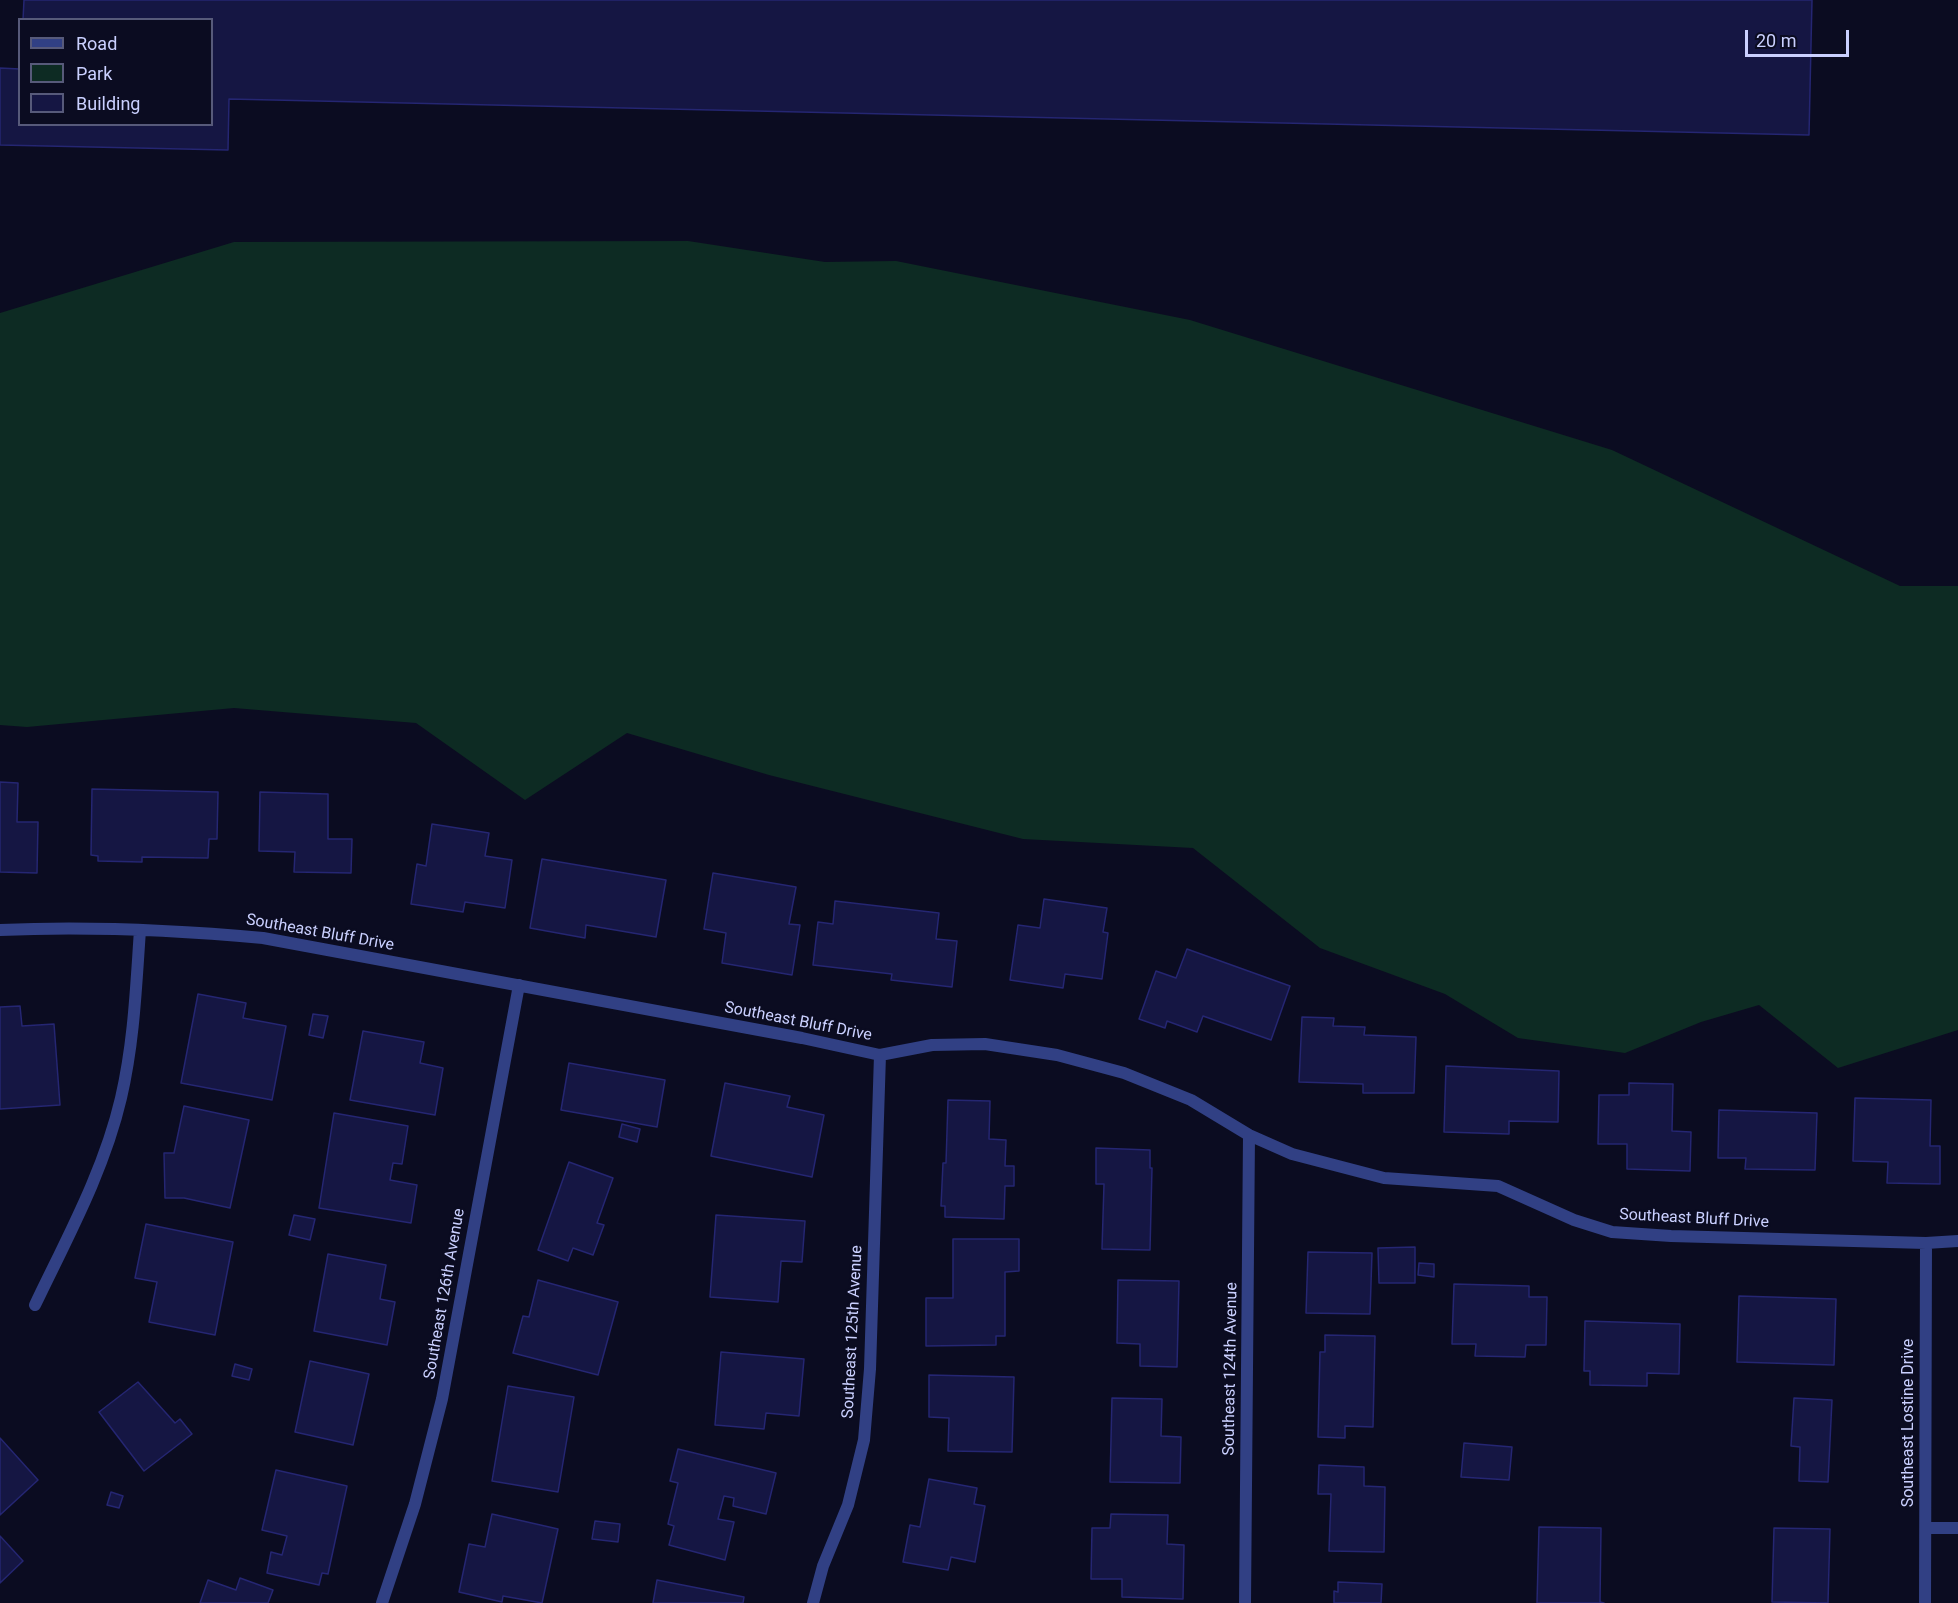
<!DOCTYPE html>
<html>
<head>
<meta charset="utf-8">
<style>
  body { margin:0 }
  #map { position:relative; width:1958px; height:1603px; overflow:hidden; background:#0b0c21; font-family:Roboto,sans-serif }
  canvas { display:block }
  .legend { position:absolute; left:18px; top:18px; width:195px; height:108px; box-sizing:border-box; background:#0b0c21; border:2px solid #575a7a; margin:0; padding:8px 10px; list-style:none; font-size:18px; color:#cad0ff }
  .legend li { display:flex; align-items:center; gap:12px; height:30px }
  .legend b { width:30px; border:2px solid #575a7a }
  .scale { position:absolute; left:1745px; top:30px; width:104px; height:27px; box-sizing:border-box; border:3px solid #cad0ff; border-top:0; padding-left:8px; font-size:18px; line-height:21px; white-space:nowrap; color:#cad0ff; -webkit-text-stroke:4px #0b0c21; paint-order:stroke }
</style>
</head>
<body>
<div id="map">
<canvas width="1958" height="1603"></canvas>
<ul class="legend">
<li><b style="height:8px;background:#314084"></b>Road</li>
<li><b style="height:16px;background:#0d2b23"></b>Park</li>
<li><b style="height:16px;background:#151643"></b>Building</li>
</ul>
<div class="scale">20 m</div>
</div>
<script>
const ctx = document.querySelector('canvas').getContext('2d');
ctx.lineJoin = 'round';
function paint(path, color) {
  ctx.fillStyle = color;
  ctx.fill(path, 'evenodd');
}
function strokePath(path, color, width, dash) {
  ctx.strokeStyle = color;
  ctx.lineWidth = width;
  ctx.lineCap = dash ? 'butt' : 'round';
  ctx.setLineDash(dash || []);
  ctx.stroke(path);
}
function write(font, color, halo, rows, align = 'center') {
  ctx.font = font + ' Roboto,sans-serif';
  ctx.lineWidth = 4.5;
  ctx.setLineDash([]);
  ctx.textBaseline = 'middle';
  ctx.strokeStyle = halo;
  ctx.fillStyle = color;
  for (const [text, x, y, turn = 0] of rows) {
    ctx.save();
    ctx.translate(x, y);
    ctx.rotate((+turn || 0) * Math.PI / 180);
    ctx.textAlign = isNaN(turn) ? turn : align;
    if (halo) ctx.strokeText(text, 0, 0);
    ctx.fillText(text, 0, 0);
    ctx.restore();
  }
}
paint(new Path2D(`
  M688,241l137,21 71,-1 294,59 422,130 288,136h58v444l-120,38 -79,-63 -58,17 -76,31 -107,-15 -73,-44 -125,-46 -127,-100 -170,-9 -254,-64 -142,-42 -102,67 -109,-77 -182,-15 -207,19 -27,-2v-412l234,-71z`), '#0d2b23');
const building = new Path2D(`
  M24,0h1788l-3,135 -1580,-36 -1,51 -228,-5v-77l20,1v55h192v-104h-189z
  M0,782l18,1 -1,39h21l-1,51 -37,-1z
  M92,789l126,3 -1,47h-8l-1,19 -66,-1v5l-44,-1v-5l-7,-1z
  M260,792l68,2v45h24l-1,34 -57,-1 1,-20 -36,-1z
  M432,824l57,9 -4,23 27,4 -7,48 -40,-6 -2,10 -52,-8 6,-40 9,2z
  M542,859l124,21 -10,57 -70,-12 -1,13 -55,-10z
  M713,873l83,14 -7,37 11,1 -8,50 -70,-12 4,-30 -22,-4z
  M1044,899l63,9 -4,24 5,1 -6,46 -37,-5 -2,14 -53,-8 8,-55 22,3z
  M835,901l104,12 -3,26 21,2 -5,46 -61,-7 1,-6 -79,-9 5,-43 15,2z
  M1187,949l103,37 -19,54 -68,-24 -6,16 -30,-11 -2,7 -26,-9 17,-48 20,7z
  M198,994l48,9 -3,15 43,8 -14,74 -91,-17z
  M20,1006l2,20 32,-2 6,81 -60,4v-102z
  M313,1014l15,2 -5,22 -14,-3z
  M1302,1017l32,1 -1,8 32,1 -1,8 52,2 -2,56h-51v-9l-64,-2z
  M363,1031l61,11 -4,21 23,5 -8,47 -85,-15z
  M569,1063l96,17 -8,47 -96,-17z
  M1446,1066l113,5 -1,51 -49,-1v13l-65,-2z
  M725,1083l65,13 -3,11 37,8 -12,62 -101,-21z
  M1629,1083l44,1 -1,47 19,1 -1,39 -63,-2v-25h-29l1,-49h30z
  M1855,1098l76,2 -1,46h10v38l-53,-1 1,-21 -35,-1z
  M948,1100l42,1 -1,38 17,1 -1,26h9v20h-9l-1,33 -59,-2v-11h-4l2,-43h3z
  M184,1106l65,14 -19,88 -46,-10h-19l-1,-45h10z
  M1719,1110l98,3 -2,57 -70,-1 1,-11h-28z
  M334,1113l74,13 -6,38 -9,-1 -3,17 27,5 -6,38 -92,-15z
  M622,1124l18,5 -3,13 -18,-5z
  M1096,1148l54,2v18h2l-2,82 -48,-1 2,-65h-8z
  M569,1162l44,16 -16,45 7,2 -11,30 -20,-7 -5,13 -30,-11z
  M294,1215l21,4 -5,21 -21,-5z
  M716,1215l89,6 -3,41 -21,-1 -3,41 -68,-5z
  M146,1224l87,18 -18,93 -66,-13 8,-40 -22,-4z
  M953,1239h66v32l-14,1v64h-9v9l-70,1v-48h27z
  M1415,1247v36h-36l-1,-35z
  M1308,1252l64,1 -2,61 -64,-1z
  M328,1254l58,11 -6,34 15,3 -8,43 -73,-14z
  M1419,1263l15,1v13l-16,-2z
  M538,1280l80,22 -20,73 -85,-22 10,-37 6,1z
  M1118,1280l61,1 -2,86 -37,-1v-22l-23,-1z
  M1454,1284l75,2v11h18l-1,48h-20l-1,12 -50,-1 1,-12h-24z
  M1739,1296l97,3 -2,66 -97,-3z
  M1585,1321l95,3 -1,50 -32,-1v13l-57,-1v-14h-6z
  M1325,1335l50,1 -2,91 -28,-1v12l-27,-1 2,-85h5z
  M721,1352l83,7 -5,57 -33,-3 -2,16 -49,-4z
  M310,1361l59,13 -16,71 -58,-13z
  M235,1364l17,5 -3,11 -17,-4z
  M929,1375l85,2 -2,75 -64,-1 1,-33 -20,-1z
  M138,1382l37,41 5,-4 12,15 -48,37 -45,-59z
  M508,1386l66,11 -16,95 -66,-11z
  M1112,1398l50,1 -1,37 20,1 -1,46 -70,-1z
  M1794,1398l38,2 -4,82 -29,-1 1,-34 -9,-1z
  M0,1438l38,42 -38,35z
  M1464,1443l48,4 -3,33 -48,-3z
  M678,1449l98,24 -10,41 -33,-8 1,-8 -10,-2 -6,23 16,3 -9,38 -56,-15 5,-19 -6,-2 10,-41 -8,-2z
  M1319,1465l45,2v19l21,1 -1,65 -55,-1 2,-57h-13z
  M276,1470l71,16 -19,88 -6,-1 -3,12 -52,-12 4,-21 11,3 5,-19 -25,-6z
  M929,1479l48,9 -3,16 11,2 -10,56 -24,-5 -3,13 -45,-8 7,-37 10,2z
  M111,1492l12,4 -4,12 -12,-3z
  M492,1514l66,15 -16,74 -39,-7 -1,6 -43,-10 10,-48 16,3z
  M1111,1514l57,1 -1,29 17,1 -1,54 -61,-2v-18h-31l1,-51h18z
  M595,1521l25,3 -2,18 -26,-3z
  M1539,1527l62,1 -1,74 4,1h-67z
  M1774,1528l56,1 -2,74 -56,-1z
  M0,1536l23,25 -23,22z
  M240,1578l33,12 -5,13h-68l8,-23 28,10z
  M657,1580l87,17 -1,6h-90z
  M1338,1582l44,2 -1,19h-47v-12l4,1z`);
paint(building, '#151643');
strokePath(building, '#252672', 1.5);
strokePath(new Path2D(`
  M0,930c88,-4 175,0 263,8l539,100 78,17 52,-10 53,-1 72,11 67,18 67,27 58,35 43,19 92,24 114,8 76,34 38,12 59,4 255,7 32,-2
  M35,1305c32,-67 69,-134 86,-207 13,-56 15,-111 19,-168
  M1926,1528h32
  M382,1603l33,-99 27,-105 77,-414
  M813,1603l10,-37 25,-61 16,-65 6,-71 10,-314
  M1245,1603l4,-468
  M1925,1603l1,-360`), '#314084', 12);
write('16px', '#cad0ff', '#0b0c21', [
  ["Southeast Bluff Drive",320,933,10],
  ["Southeast Bluff Drive",798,1022,11],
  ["Southeast Bluff Drive",1694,1219,3],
  ["Southeast 126th Avenue",445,1294,-80],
  ["Southeast 125th Avenue",853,1332,-87],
  ["Southeast 124th Avenue",1231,1369,-89],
  ["Southeast Lostine Drive",1909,1423,-90]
]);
</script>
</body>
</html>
